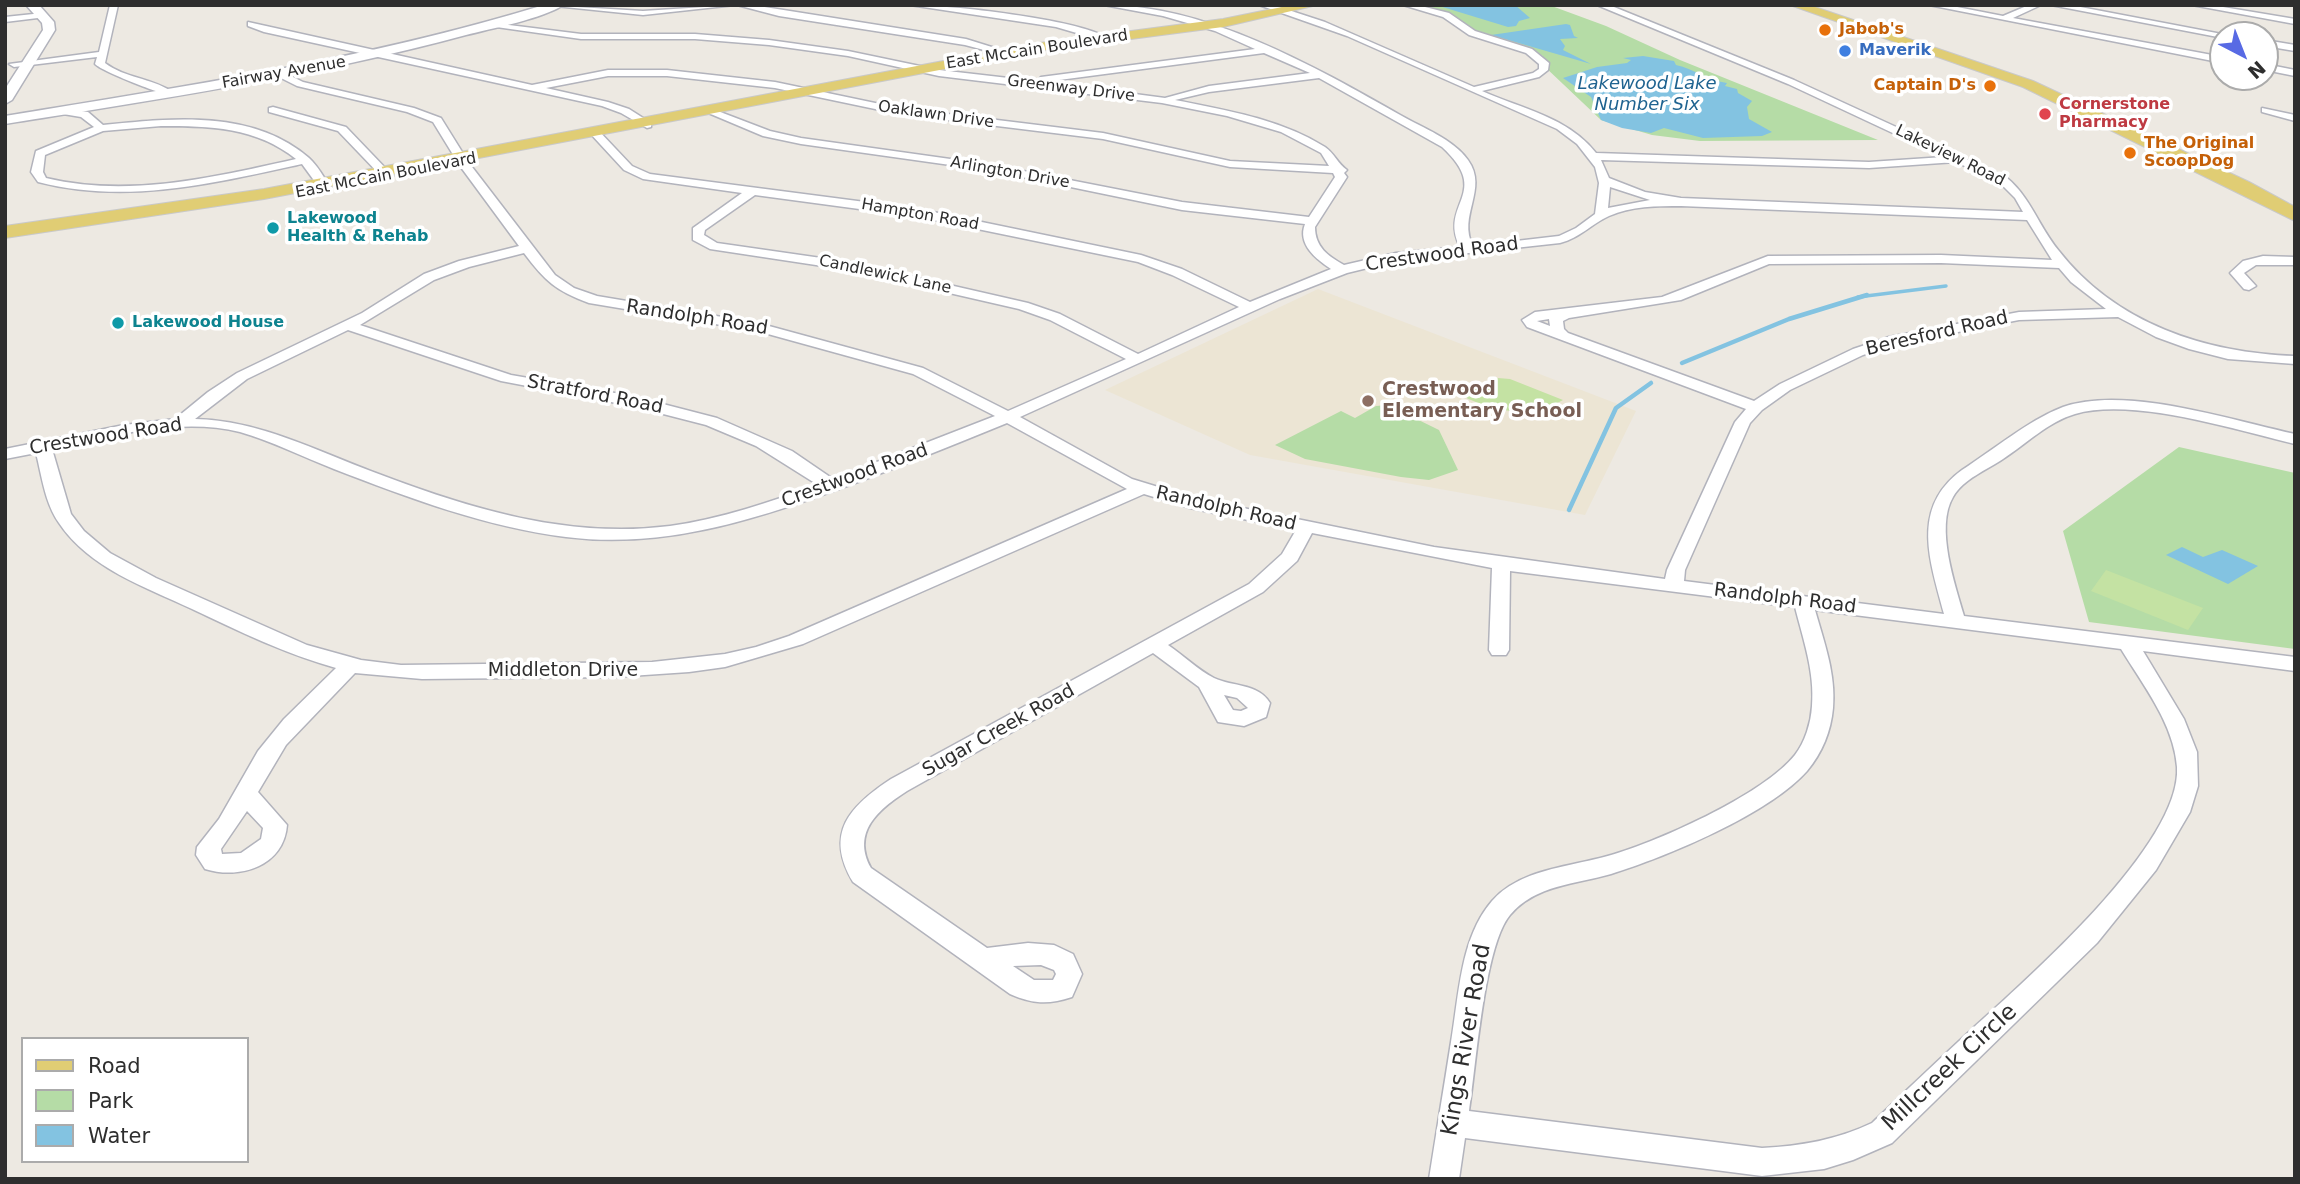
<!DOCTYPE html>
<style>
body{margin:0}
#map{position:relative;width:2300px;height:1184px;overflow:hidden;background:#ede9e2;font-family:"DejaVu Sans",sans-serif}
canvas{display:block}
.frame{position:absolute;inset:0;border:7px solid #2e2e2e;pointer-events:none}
.legend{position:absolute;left:21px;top:1037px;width:228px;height:126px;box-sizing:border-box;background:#fff;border:2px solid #ababab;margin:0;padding:9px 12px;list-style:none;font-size:21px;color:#2e2e2e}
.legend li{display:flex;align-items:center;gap:14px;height:35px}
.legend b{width:35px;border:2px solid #ababab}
.north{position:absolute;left:2209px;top:21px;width:70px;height:70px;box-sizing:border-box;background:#fff;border:2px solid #ababab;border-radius:50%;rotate:138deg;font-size:19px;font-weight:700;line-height:28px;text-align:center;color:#2e2e2e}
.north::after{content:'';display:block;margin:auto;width:24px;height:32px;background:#586ae4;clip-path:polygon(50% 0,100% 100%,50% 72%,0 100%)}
</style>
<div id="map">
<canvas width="2300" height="1184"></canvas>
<div class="frame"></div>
<ul class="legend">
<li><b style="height:9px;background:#e0cd74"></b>Road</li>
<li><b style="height:19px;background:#b5dca6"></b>Park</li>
<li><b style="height:19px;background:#83c3e1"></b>Water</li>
</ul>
<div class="north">N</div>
</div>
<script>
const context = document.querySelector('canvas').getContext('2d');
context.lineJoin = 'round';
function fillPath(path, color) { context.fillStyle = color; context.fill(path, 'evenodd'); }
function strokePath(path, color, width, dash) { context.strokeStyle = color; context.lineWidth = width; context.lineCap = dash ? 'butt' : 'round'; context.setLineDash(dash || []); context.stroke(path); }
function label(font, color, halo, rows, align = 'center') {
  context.font = font + ' "DejaVu Sans",sans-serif'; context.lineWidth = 7; context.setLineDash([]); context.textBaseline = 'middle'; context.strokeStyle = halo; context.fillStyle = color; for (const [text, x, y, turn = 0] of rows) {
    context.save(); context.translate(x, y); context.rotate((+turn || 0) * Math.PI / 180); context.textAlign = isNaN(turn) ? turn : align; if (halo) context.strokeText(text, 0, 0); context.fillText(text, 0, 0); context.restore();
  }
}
fillPath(new Path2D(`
 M 1318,289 L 1636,411 L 1585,515 L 1250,455 L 1105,390 Z`), '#ece5d4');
fillPath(new Path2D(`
 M 1406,5 L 1549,5 L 1606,26 L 1680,60 L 1878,140 L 1700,141 L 1652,135 L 1601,120 L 1544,66 L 1543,56 L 1472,33 L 1438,13 Z
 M 1388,405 L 1439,430 L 1458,470 L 1429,480 L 1401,477 L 1305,459 L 1275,445 L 1341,411 L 1355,418 L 1376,406 Z
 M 2179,447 L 2295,473 L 2295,649 L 2089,622 L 2063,531 Z`), '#b5dca6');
fillPath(new Path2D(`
 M 1498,378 L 1510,379 L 1563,400 C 1530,419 1495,412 1462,396 Z
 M 2106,570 L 2203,608 L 2188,630 L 2091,591 Z`), '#c4e2a3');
fillPath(new Path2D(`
 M 1436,5 L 1515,5 L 1530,18 L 1519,21 L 1516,26 L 1508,27 Z
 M 1566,24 L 1570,25 L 1574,36 L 1578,38 L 1560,39 L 1565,46 L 1563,50 L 1591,64 L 1491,35 Z
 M 1643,56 L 1674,61 L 1676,65 C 1694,69 1710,81 1727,83 L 1725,86 L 1737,89 L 1738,93 L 1752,101 L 1747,107 L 1749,119 L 1772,132 L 1762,136 L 1703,138 L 1664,128 L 1651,133 L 1622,128 L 1601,120 L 1591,97 L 1563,78 L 1597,67 L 1627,63 L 1631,60 L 1623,58 Z
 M 2182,547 L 2203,557 L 2222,550 L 2258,566 L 2228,584 L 2166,555 Z`), '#83c3e1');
strokePath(new Path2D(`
 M 1858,297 L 1946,286`), '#83c3e1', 3.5);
strokePath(new Path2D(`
 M 1682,363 L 1789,319 L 1867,295
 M 1569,510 L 1616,408 L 1651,383`), '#83c3e1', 4.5);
const street = new Path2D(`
 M 110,5 L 118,5 L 105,63 C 125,78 151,78 171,91 L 171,95 C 163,95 103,72 95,64 L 97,57 L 14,67 L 9,64 L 99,52 Z
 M 545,5 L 643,11 L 735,5 L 643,15 Z
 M 737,5 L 752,5 L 966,39 L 1011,53 L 1007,56 L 965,45 L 779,16 Z
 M 910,5 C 950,5 1077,19 1108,38 L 1104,41 L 1056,27 Z
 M 1104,5 C 1207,5 1314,66 1402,116 C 1423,128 1453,139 1468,160 C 1489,189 1457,216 1473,246 L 1559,236 L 1576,228 L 1595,214 L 1599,183 L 1595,167 L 1577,144 L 1557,129 L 1347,36 L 1259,5 L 1273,5 L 1325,22 L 1474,87 L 1533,73 L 1539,69 L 1539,64 L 1526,53 L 1469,35 L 1443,17 L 1403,5 L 1417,5 L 1449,13 L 1475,31 L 1532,49 L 1549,63 L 1548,70 L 1539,77 L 1482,91 C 1522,109 1568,117 1596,153 L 1869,162 L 1944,157 L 1788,84 L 1597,5 L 1609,5 L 1794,80 L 2007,178 C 2031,198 2039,227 2059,251 C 2116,324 2206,353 2295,356 L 2295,364 L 2228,359 L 2189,349 L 2156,337 L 2118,317 L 2019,320 L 1897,344 L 1863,355 L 1790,390 L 1762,410 L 1750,423 L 1685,570 L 1684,581 L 1944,614 C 1930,561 1910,508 1962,470 C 1993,450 2029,420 2063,407 C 2125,385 2231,420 2295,434 L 2295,444 C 2236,430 2133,397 2075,414 C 2048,422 2026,444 2003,459 C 1987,470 1963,479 1953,497 C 1935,527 1955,585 1964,616 L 2295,657 L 2295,671 L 2143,651 L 2184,719 L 2197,752 L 2198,786 L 2190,812 L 2156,870 L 2097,943 L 1892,1143 L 1853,1160 L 1824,1169 L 1762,1176 L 1465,1138 L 1459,1179 L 1429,1179 C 1436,1133 1444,1088 1451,1042 C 1459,996 1460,938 1492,901 C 1519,870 1567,867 1604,857 C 1654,844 1763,795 1795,755 C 1805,742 1811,723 1812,706 C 1815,672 1803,639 1795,607 L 1510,571 L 1509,650 L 1506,655 L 1492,655 L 1489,650 L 1492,568 L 1312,533 L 1297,561 L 1263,592 L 1168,645 C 1183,655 1198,670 1214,678 C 1233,687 1258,683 1270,703 L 1266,717 L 1244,726 L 1218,722 L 1199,687 L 1153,653 L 907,791 C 879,809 851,832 871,868 L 987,948 L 1028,943 L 1054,945 L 1073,954 L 1082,974 L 1072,997 C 1048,1005 1033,1004 1010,994 L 853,882 C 824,833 850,806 891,779 L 1249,584 L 1282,554 L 1296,530 L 1190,508 L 1144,494 L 803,644 L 725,667 L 689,672 L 615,677 L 422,679 L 355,673 L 286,745 L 258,792 L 287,825 C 284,866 240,880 205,869 L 196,855 L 197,847 L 219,819 L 258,751 L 284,719 L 336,668 C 285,654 239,631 192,609 C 145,587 89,568 59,523 C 45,503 42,477 36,453 L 5,459 L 5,449 L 124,425 L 175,419 L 208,392 L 237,373 L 362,313 L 424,274 L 459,261 L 519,246 L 460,166 L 433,122 L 407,112 L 297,86 L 277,76 L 277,72 L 283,72 L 303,82 L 414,108 L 441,118 L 469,163 L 555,275 L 574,288 L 597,296 L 758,323 L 923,368 L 1008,411 L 1126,359 L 1050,320 L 1019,309 L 849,270 L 710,249 L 693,240 L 693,228 L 742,193 L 643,179 L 624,170 L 588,131 L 597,129 L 632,166 L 650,174 L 919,209 L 1141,255 L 1182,269 L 1250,302 L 1331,269 C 1316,259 1297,244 1305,224 L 1182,210 L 993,171 L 801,144 L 763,136 L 706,112 L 715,110 L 770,131 L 801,138 L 993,165 L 1182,202 L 1309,217 L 1335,177 L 1333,173 L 1230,167 L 1103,139 L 899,114 L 775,88 L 667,76 L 608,76 L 546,88 L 608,102 L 629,109 L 651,123 L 651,127 L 647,128 L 621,113 L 602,106 L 264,32 L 248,26 L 248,22 L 532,85 L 608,70 L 667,70 L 775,82 L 899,108 L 1103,133 L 1230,161 L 1329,166 L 1321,153 L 1281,132 L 1227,116 L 1162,103 L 939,76 L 848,56 L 769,45 L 695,39 L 581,39 L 489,26 L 493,23 L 581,34 L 695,34 L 769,40 L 848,51 L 939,70 L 1043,82 L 1039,79 L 1041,77 L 1255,49 L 1215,31 L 1163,16 ZM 1264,53 L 1310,73 L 1209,86 L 1165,98 L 1044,82 ZM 1319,78 L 1442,147 C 1493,194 1438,203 1460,247 L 1396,253 L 1344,265 C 1328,256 1315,247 1315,227 L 1347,177 L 1344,173 L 1347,170 C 1338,164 1334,153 1325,147 C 1280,119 1226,110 1175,100 L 1209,92 ZM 1601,160 L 1869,168 L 1956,162 L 1999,182 L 2015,198 L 2023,212 L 1681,198 L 1645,192 L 1609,178 ZM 1610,187 L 1650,200 L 1608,208 ZM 755,195 L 919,217 L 1138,262 L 1172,275 L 1239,307 L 1138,354 L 1060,314 L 1028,303 L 849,262 L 717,243 L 704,235 L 705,230 ZM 1681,206 L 2027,220 L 2052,260 L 1941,255 L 1768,256 L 1662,297 L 1535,312 L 1522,320 L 1527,327 L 1746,409 L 1735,422 L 1667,570 L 1665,579 L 1434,547 L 1194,498 L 1132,479 L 1020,417 L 1280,299 L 1347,273 L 1396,261 L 1560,243 C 1580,238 1591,224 1609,216 C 1631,206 1657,206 1681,206 ZM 524,253 C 545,281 556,291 589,303 L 757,331 L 913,374 L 995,416 L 833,479 L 792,451 L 717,418 L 632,396 L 511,375 L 360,325 L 434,280 L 469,267 ZM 1941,263 L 2059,268 L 2071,282 L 2106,309 L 2019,312 L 1889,337 L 1853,349 L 1780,384 L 1754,401 L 1568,333 L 1564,329 L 1563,321 L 1569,318 L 1681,300 L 1769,264 ZM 1549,319 L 1550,326 L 1537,321 ZM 348,330 L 501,381 L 632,406 L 706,425 L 756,446 L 818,485 C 770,502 721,519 670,526 C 569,539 470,509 376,473 C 317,451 258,420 195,419 L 247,379 ZM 1007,423 L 1127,489 L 789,636 L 756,647 L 725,654 L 652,662 L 401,665 L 361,660 L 307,645 L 156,578 L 110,553 L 84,531 L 71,514 L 52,449 C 110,436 180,417 240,432 C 272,441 303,457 334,469 C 409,498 486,527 566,537 C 662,549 751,521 839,489 C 896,468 951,446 1007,423 ZM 1815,610 L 2121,649 C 2143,685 2174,724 2177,767 C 2182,844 2027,979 1972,1029 C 1938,1060 1905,1092 1872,1123 C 1837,1140 1800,1146 1762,1148 L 1469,1111 C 1476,1067 1484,946 1510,915 C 1535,885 1576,884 1611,874 C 1666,857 1769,814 1807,771 C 1822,753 1831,731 1833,708 C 1836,674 1824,642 1815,610 ZM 1224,695 L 1237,698 L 1248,708 L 1241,711 L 1233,710 ZM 247,811 L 263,828 L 261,839 L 241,853 L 222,854 L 221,849 ZM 1041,965 L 1054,970 L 1056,974 L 1053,980 L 1034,980 L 1013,966 Z
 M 1929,5 L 1947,5 L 2003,16 L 2029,5 L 2041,5 L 2013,18 L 2223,57 L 2223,63 Z
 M 2051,5 L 2070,5 L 2227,35 L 2223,35 L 2223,38 Z
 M 2192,5 L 2211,5 L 2295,19 L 2295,24 Z
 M 43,13 L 46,17 L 5,22 L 5,17 Z
 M 2265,40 L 2295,45 L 2295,51 L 2265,46 Z
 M 2265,64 L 2295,70 L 2295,76 L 2265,70 Z
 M 273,107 L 346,127 L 393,176 L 383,178 L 338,131 L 269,112 L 269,108 Z
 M 61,108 L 88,112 L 103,125 C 171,118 253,109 309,158 C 318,166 324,178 331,188 L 321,190 L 302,164 C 215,183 127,205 38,182 L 31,172 L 36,151 L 94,127 L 81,117 L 57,113 L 57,109 ZM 161,126 C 210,126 256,127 296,159 C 215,177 129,198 46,178 L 43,172 L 45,155 L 103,131 Z
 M 2262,108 L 2295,115 L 2295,121 L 2262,112 Z
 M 2263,256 L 2295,257 L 2295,265 L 2256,265 L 2244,273 L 2256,286 L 2249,290 L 2244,289 L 2230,273 L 2243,261 Z`);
const secondary = new Path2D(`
 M 26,5 L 39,5 L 54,22 L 55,30 L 12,100 L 5,104 L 5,89 L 43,30 L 42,23 Z
 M 544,5 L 563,5 C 545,18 490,29 466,35 C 315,76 160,99 5,124 L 5,116 C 187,86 368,59 544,5 Z`);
const primary = new Path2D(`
 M 1292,5 L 1317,5 L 1223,27 L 1039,51 L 264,199 L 5,238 L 5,226 L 264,189 L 1039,43 L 1223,19 Z
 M 1790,5 L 1809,5 L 2033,81 L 2249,182 L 2295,207 L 2295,221 L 2023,87 Z`);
strokePath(street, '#b2b3bc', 3);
strokePath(secondary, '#b2b3bc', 3);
strokePath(primary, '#c9c9c9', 2);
fillPath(street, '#fff');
fillPath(secondary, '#fff');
fillPath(primary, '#e0cd74');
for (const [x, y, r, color] of [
 [1825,30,7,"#e8710a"],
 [1845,51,7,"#3f7fe0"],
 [1990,86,7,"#e8710a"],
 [2045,114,7,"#e0444e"],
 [2130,153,7,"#e8710a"],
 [273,228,7,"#0f9aa8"],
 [118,323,7,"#0f9aa8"],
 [1368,401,7,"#8d6e63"]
]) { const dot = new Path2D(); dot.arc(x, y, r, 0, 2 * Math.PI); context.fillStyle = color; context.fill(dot); strokePath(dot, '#fff', 2.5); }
label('bold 16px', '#c56008', '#fff', [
 ["Jabob's",1839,30],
 ["Captain D's",1976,86,"right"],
 ["The Original",2144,144],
 ["ScoopDog",2144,162]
], 'left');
label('16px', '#2e2e2e', '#fff', [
 ["East McCain Boulevard",1037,50,-9],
 ["Fairway Avenue",284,73,-10],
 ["Greenway Drive",1071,89,7],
 ["Oaklawn Drive",936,115,8],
 ["Lakeview Road",1950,156,26],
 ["Arlington Drive",1010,173,10],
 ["East McCain Boulevard",386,176,-11],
 ["Hampton Road",920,215,10],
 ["Candlewick Lane",885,275,12]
]);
label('bold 16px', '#366cbe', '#fff', [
 ["Maverik",1859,51]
], 'left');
label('bold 16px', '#be3a42', '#fff', [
 ["Cornerstone",2059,105],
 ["Pharmacy",2059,123]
], 'left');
label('bold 16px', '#0d838f', '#fff', [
 ["Lakewood",287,219],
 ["Health & Rehab",287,237],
 ["Lakewood House",132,323]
], 'left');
label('italic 18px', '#1f6390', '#fff', [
 ["Lakewood Lake",1647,84],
 ["Number Six",1647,105]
]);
label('19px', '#2e2e2e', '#fff', [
 ["Crestwood Road",1442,255,-8],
 ["Randolph Road",697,318,9],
 ["Beresford Road",1937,334,-13],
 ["Stratford Road",595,395,11],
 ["Crestwood Road",106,437,-9],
 ["Crestwood Road",855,476,-20],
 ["Randolph Road",1226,509,13],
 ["Randolph Road",1785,599,7],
 ["Middleton Drive",563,671],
 ["Sugar Creek Road",999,731,-29]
]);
label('bold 19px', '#785e54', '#fff', [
 ["Crestwood",1382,390],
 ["Elementary School",1382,412]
], 'left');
label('23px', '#2e2e2e', '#fff', [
 ["Kings River Road",1467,1040,-80],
 ["Millcreek Circle",1950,1068,-43]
]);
</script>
